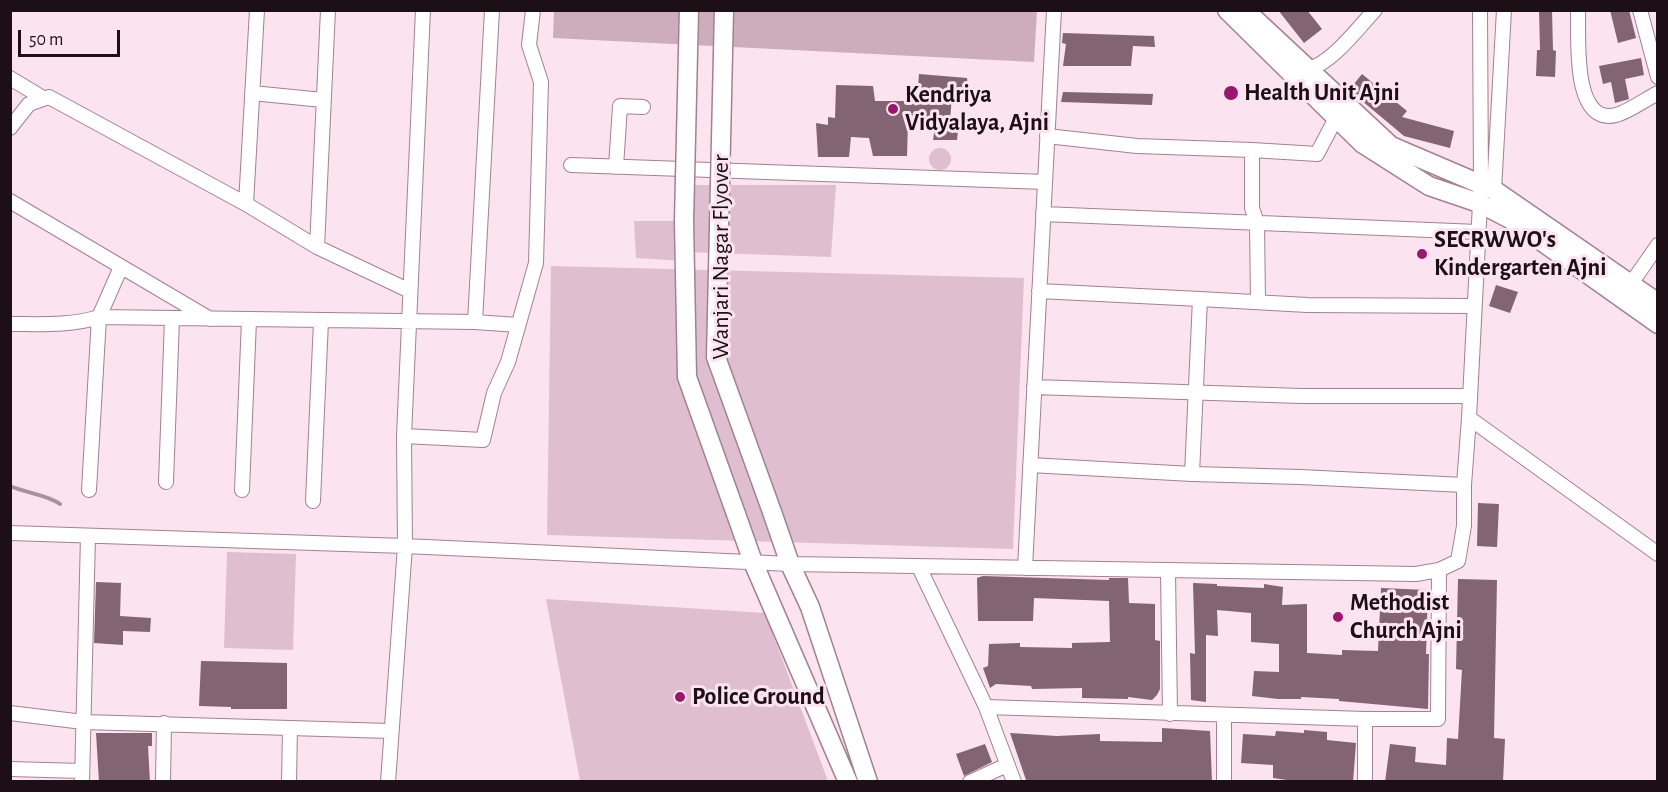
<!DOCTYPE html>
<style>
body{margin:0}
#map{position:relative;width:1668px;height:792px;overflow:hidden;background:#fbe3ef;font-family:"Alegreya Sans",sans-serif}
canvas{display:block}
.frame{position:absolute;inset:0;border:12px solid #1c0f16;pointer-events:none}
.scale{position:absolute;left:18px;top:30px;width:102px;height:27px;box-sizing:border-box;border:3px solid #1c0f16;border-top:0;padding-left:8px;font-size:18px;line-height:21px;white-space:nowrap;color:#1c0f16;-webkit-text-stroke:4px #fbe3ef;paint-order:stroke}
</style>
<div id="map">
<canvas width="1668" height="792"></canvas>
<div class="frame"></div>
<div class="scale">50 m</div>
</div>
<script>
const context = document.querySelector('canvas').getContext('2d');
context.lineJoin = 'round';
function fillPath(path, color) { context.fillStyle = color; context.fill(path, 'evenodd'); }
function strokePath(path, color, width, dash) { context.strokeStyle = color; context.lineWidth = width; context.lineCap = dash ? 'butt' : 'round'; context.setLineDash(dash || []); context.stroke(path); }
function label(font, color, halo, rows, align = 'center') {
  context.font = font + ' "Alegreya Sans",sans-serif'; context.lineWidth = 6; context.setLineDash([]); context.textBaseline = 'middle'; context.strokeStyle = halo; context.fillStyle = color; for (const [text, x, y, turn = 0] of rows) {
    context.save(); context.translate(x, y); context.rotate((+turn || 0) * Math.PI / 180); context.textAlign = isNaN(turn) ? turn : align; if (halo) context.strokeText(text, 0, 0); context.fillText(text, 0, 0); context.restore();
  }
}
fillPath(new Path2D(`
 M929 159a11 11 0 1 1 22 0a11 11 0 1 1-22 0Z
 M 691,185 L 836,185 L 831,257 L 684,252 L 682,261 L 636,258 L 634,221 L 687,221 Z
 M 551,266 L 1024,278 L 1013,549 L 547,535 Z
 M 227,552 L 296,554 L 293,650 L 224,648 Z
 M 546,599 L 765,613 L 828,781 L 580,781 Z`), '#dfbfcf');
fillPath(new Path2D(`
 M 554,11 L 1037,11 L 1034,62 L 553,38 Z`), '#cdacbc');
strokePath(new Path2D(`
 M 10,486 C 26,493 48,495 60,504`), '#ae8f9e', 4);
fillPath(new Path2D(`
 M 1278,10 L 1307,10 L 1322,29 L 1304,43 Z
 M 1539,10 L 1552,10 L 1553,50 L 1556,51 L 1555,77 L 1536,76 L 1537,50 L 1540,50 Z
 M 1610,10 L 1629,10 L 1636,38 L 1618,43 Z
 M 1063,33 L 1154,36 L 1155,47 L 1133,46 L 1131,66 L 1063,66 L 1066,44 L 1062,43 Z
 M 1641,58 L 1644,75 L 1625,79 L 1629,99 L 1615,103 L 1611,82 L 1603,84 L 1599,66 Z
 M 919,74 L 967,78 L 969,96 L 952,97 L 950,120 L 959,121 L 957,140 L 933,140 L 935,127 L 908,123 L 907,156 L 873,156 L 869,138 L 851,137 L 849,157 L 818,157 L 816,123 L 828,125 L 828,117 L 835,118 L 836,85 L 873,86 L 875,101 L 917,101 Z
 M 1362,74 L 1407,111 L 1402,117 L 1454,131 L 1450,148 L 1404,136 L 1349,90 Z
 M 1063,92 L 1153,94 L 1152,105 L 1061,102 Z
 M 1496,285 L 1518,292 L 1510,313 L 1489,306 Z
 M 1478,503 L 1499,504 L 1497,547 L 1477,546 Z
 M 983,576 L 1109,580 L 1109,578 L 1128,578 L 1129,603 L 1155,604 L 1155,640 L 1160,641 L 1160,689 L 1157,695 L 1152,700 L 1128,697 L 1128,699 L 1082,698 L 1082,688 L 1032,689 L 1031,686 L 996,684 L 990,688 L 983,668 L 988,666 L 989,644 L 1020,643 L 1020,647 L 1072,648 L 1072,643 L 1110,642 L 1109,601 L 1034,598 L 1033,621 L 978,621 L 977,578 Z
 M 1458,579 L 1497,580 L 1494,738 L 1505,739 L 1503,782 L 1385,782 L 1390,744 L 1416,747 L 1415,762 L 1446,765 L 1447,738 L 1458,739 L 1462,670 L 1456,669 Z
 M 96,582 L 121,583 L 120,616 L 151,618 L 150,632 L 123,631 L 123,645 L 94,643 Z
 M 1193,583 L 1217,584 L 1217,586 L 1264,588 L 1264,584 L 1283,587 L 1282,605 L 1307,604 L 1307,653 L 1342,655 L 1342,650 L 1378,651 L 1381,588 L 1428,590 L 1426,654 L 1429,654 L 1428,709 L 1339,701 L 1339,699 L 1301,697 L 1301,699 L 1278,699 L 1252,696 L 1254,671 L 1279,672 L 1279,644 L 1251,642 L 1251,613 L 1217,610 L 1218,636 L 1206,635 L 1206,702 L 1191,700 L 1190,653 L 1195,654 Z
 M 201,661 L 287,663 L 287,709 L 231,709 L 231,707 L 199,706 Z
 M 1162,728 L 1210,731 L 1212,782 L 1026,780 L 1010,733 L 1057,736 L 1100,734 L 1100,741 L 1162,742 Z
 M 1304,730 L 1327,732 L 1327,740 L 1356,743 L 1353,782 L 1300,782 L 1273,778 L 1273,765 L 1241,763 L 1243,734 L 1275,736 L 1276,731 L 1304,733 Z
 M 96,733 L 152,733 L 152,746 L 148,746 L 150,782 L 99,782 Z
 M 985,744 L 992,762 L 964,776 L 956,754 Z`), '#826473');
const minor = new Path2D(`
 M 328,10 L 317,247 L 410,291
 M 492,10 L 475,322 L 518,325
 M 1578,10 C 1579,35 1571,126 1616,115 C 1628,112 1646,99 1658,93
 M 1640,10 L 1658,77
 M 1309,69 C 1333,62 1357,29 1375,10
 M 10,78 L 43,98
 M 252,93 L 323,100
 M 10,128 L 29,104 L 49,97 L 246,204 L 317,247
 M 1047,136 L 1137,146 L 1252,150 L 1252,208 L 1257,223 L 1258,302
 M 1252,150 L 1317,154 L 1336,118
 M 571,165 L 1045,182
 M 616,167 L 620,106 L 643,107
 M 1494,190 L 1504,10
 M 10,201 L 210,319
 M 246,204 L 257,10
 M 1043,214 L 1478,232
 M 1630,285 L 1658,245
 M 1039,291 L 1200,299
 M 10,324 C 40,324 71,326 99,317 L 475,322
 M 1034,387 L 1301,396 L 1470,396
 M 1469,418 L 1658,554
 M 404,436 L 483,440 L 494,393 L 508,362 L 536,263 L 541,82 L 529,45 L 533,10
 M 1030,465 L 1192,474 L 1200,299 L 1307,305 L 1474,306
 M 1192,474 L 1300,477 L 1464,485
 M 166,482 L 172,319
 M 89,490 L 99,317 L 121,267
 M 242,490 L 249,320
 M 313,501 L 321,321
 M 10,533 L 405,546 L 790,564 L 1416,574 L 1439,570 L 1458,561 L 1464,526 L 1464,485 L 1469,418 L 1481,184 L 1480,10
 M 919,567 L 986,707
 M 1025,568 L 1054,10
 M 1168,571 L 1170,714
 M 10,713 L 83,722 L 290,728 L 289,782
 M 1365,719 L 1365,782
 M 290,728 L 390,731
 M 10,769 L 82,771
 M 82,782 L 88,536
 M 163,782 L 164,723
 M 388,782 L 405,546 L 404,436 L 423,10
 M 970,782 L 1007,765
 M 1014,782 L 986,707 L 1365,719 L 1438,719 L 1439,570
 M 1224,782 L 1224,715`);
const major = new Path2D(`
 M 1227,10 L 1363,144 L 1429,186 L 1479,203 L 1510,219 L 1658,324
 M 1245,10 L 1391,146 L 1494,190 L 1658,303
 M 772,512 L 790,564 L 810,607 L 868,782
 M 736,514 L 753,562 L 848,782`);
strokePath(minor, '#a38092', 16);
strokePath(major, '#a38092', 21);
strokePath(minor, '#fff', 14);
strokePath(major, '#fff', 18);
const majorBridge = new Path2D(`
 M 689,10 L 684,221 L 687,377 L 736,514
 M 724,10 L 716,357 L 772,512`);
strokePath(majorBridge, '#a38092', 21, []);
strokePath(majorBridge, '#fff', 18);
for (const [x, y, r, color] of [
 [1231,93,8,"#99176c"],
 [893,109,6,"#99176c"],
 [1422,254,6,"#99176c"],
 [1338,617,6,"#99176c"],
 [680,697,6,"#99176c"]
]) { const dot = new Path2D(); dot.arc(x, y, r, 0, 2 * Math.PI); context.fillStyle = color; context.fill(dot); strokePath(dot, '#fbe3ef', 2); }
label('bold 24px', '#1c0f16', '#fbe3ef', [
 ["Health Unit Ajni",1244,93],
 ["Kendriya",905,95],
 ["Vidyalaya, Ajni",905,123],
 ["SECRWWO's",1434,240],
 ["Kindergarten Ajni",1434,268],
 ["Methodist",1350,603],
 ["Church Ajni",1350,631],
 ["Police Ground",692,697]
], 'left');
label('24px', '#1c0f16', '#fbe3ef', [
 ["Wanjari Nagar Flyover",721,257,-90]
]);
</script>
